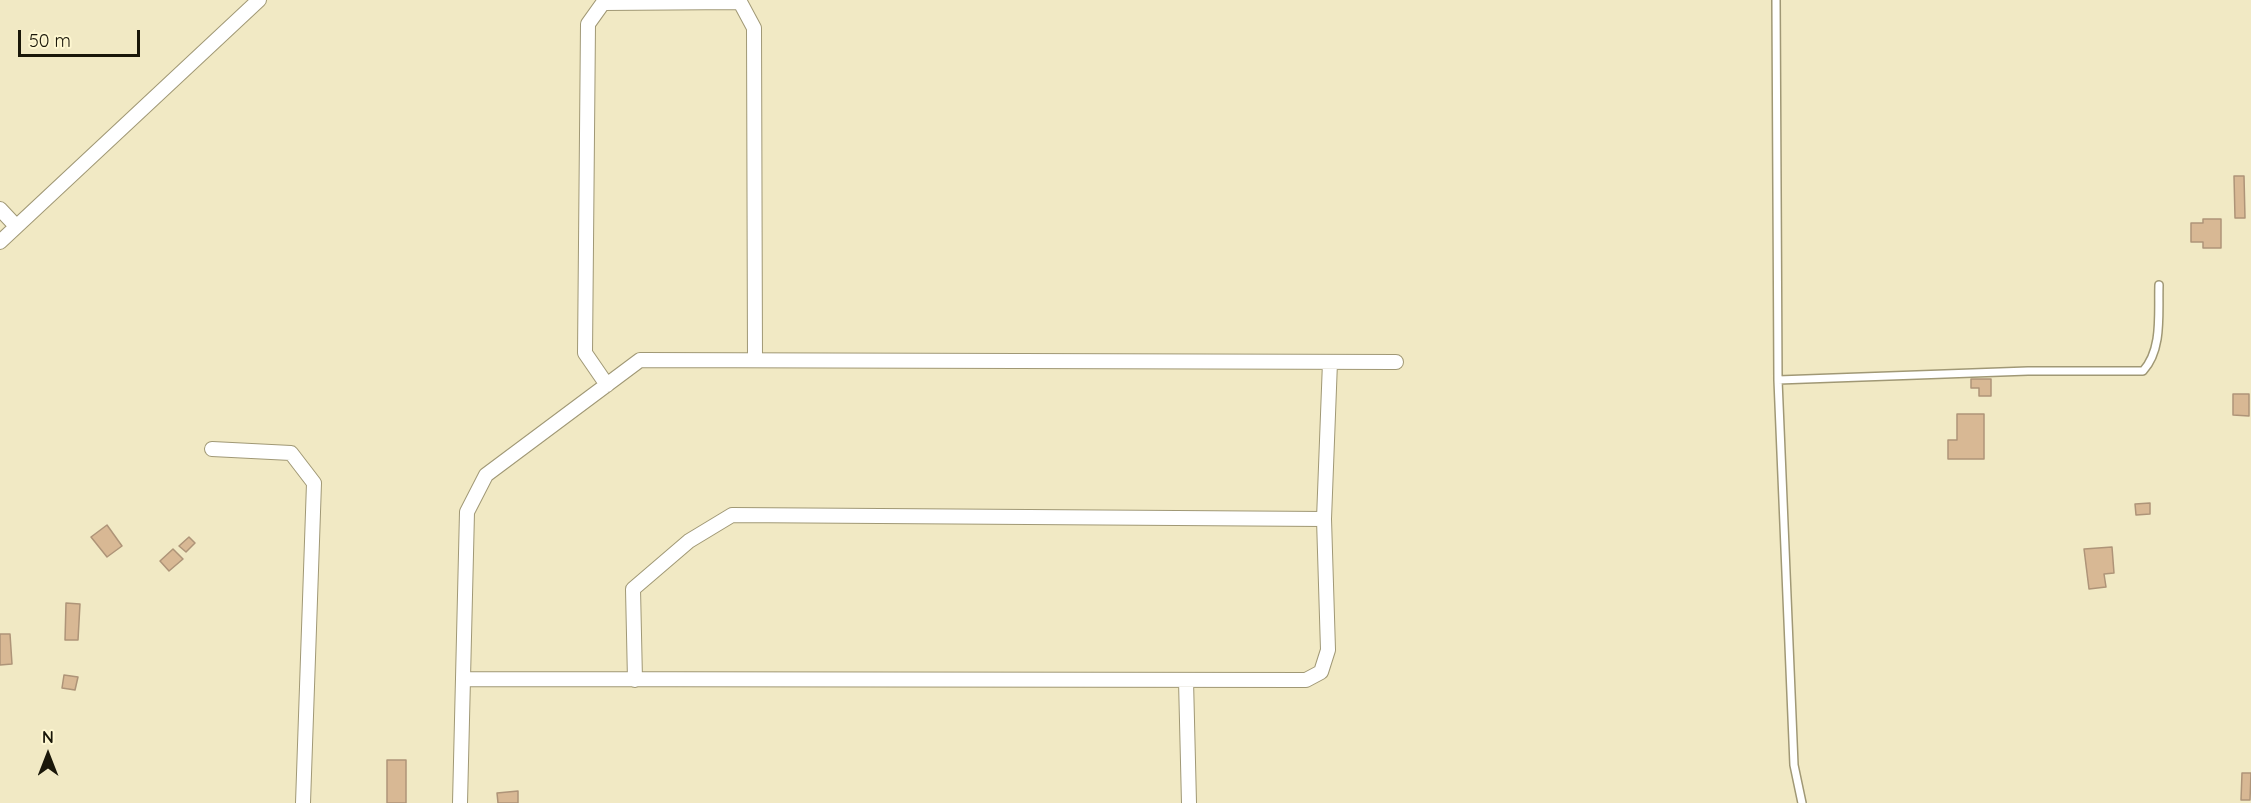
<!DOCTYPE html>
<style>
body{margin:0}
#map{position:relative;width:2251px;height:803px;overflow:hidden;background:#f1e9c4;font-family:Quicksand,sans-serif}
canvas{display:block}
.north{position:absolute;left:18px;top:725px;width:60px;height:60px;-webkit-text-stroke:4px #fef7d1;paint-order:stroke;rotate:0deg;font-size:16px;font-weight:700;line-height:24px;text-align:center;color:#1a1709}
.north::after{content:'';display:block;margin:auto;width:21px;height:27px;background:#1a1709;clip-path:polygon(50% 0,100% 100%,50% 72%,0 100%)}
.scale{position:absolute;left:18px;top:30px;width:122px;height:27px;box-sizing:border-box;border:3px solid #1a1709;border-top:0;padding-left:8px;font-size:18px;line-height:21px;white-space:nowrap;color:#1a1709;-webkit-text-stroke:4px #fef7d1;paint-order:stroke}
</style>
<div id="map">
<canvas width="2251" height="803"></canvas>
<div class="north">N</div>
<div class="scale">50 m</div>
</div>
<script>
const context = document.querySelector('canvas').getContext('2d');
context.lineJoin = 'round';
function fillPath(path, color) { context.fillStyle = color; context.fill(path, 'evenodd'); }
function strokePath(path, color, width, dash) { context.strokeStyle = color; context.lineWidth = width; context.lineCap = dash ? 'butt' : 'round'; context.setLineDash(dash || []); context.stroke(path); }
const building = new Path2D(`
 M 2234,176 L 2244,176 L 2245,218 L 2235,218 Z
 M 2203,219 L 2221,219 L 2221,248 L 2203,248 L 2203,242 L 2191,242 L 2191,223 L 2203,223 Z
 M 1971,379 L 1991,379 L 1991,396 L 1979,396 L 1979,388 L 1971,388 Z
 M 2233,394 L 2249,394 L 2249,416 L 2233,415 Z
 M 1957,414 L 1984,414 L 1984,459 L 1948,459 L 1948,440 L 1957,440 Z
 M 2150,503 L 2150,514 L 2136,515 L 2135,504 Z
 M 107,525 L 122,546 L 107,557 L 91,537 Z
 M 189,537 L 195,543 L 186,552 L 179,546 Z
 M 2112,547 L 2114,573 L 2104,574 L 2106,587 L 2089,589 L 2084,549 Z
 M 173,549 L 183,559 L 169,571 L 160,561 Z
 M 66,603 L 80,604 L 78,640 L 65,640 Z
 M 0,634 L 10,634 L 12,664 L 0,665 Z
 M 64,675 L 78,677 L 75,690 L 62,688 Z
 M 387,760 L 406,760 L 406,803 L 387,803 Z
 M 2242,773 L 2251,773 L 2250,800 L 2241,800 Z
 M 518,791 L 518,803 L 498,803 L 497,793 Z`);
fillPath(building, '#d8b894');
strokePath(building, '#ae9478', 1.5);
const lane = new Path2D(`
 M 1776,0 L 1778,380 L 1794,765 L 1802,803
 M 1778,380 L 2028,371 L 2143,371 C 2163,349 2158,313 2159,285`);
const street = new Path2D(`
 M 0,209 L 15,225
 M 0,242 L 259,0
 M 607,385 L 585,353 L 588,24 L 603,3 L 740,2 L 754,28 L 755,360
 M 212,449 L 291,453 L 314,483 L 303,803
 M 463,679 L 1306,680 L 1321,672 L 1328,650 L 1324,519 L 1330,362
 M 635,680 L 633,589 L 689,541 L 732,515 L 1324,519
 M 1186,680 L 1189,803
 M 460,803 L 467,512 L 486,475 L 640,360 L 1396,362`);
strokePath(lane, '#a09875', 10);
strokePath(street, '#a09875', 16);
strokePath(lane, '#fff', 7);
strokePath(street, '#fff', 14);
</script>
